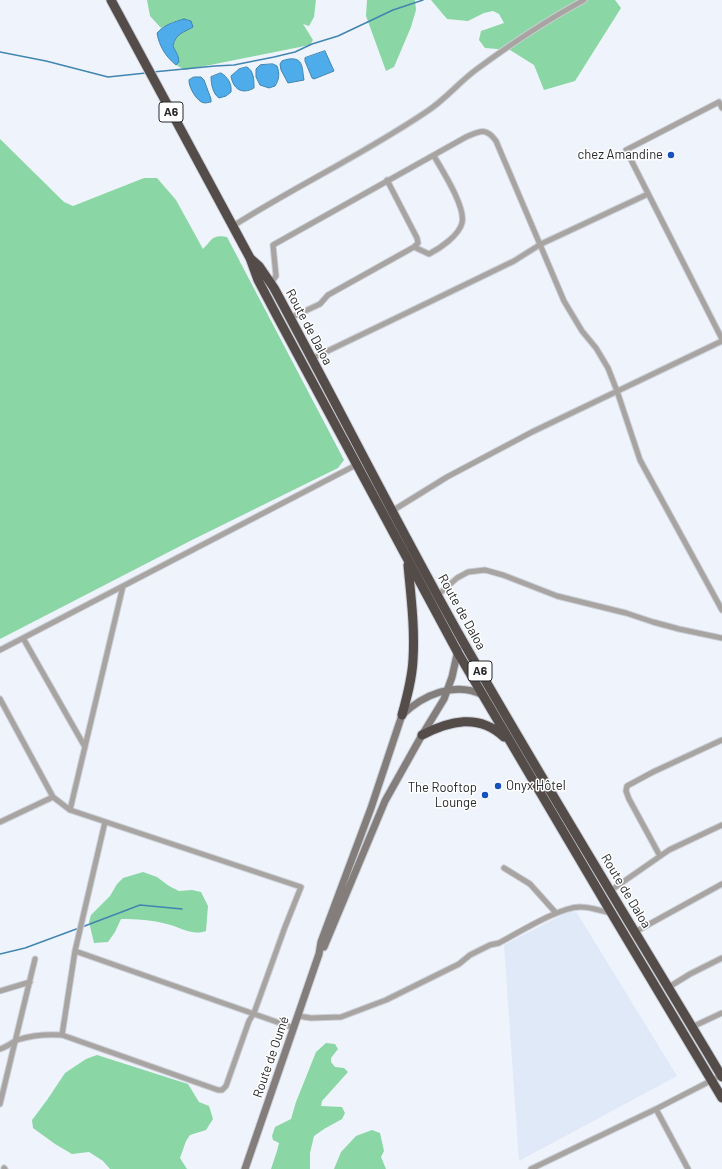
<!DOCTYPE html>
<meta charset="utf-8">
<style>
body{margin:0}
canvas{display:block;background:#eff4fc}
</style>
<canvas width="722" height="1169"></canvas>
<script>
const context = document.querySelector('canvas').getContext('2d');
context.lineJoin = 'round';
function fillPath(path, color) { context.fillStyle = color; context.fill(path, 'evenodd'); }
function strokePath(path, color, width, dash) { context.strokeStyle = color; context.lineWidth = width; context.lineCap = dash ? 'butt' : 'round'; context.setLineDash(dash || []); context.stroke(path); }
function label(font, color, halo, rows, align = 'center') {
  context.font = font + ' Barlow,sans-serif'; context.lineWidth = 3; context.setLineDash([]); context.textBaseline = 'middle'; context.strokeStyle = halo; context.fillStyle = color; for (const [text, x, y, turn = 0] of rows) {
    context.save(); context.translate(x, y); context.rotate((+turn || 0) * Math.PI / 180); context.textAlign = isNaN(turn) ? turn : align; if (halo) context.strokeText(text, 0, 0); context.fillText(text, 0, 0); context.restore();
  }
}
fillPath(new Path2D(`
 M 572,910 L 577,913 L 677,1076 L 519,1161 L 504,945 Z`), '#e0e9f8');
fillPath(new Path2D(`
 M 147,0 L 316,0 L 314,17 L 309,26 L 303,24 L 313,40 L 310,45 L 185,70 L 176,65 L 179,62 L 178,56 L 173,46 L 177,35 L 184,32 L 191,21 C 179,17 171,23 161,28 L 150,16 Z
 M 367,0 L 415,0 L 416,10 L 411,27 L 394,67 L 386,71 L 366,16 Z
 M 431,0 L 615,0 L 621,8 L 575,81 L 544,90 L 534,65 L 510,50 L 485,48 L 479,40 L 481,31 L 504,23 L 499,14 L 493,11 L 484,13 L 468,21 L 447,19 Z
 M 0,139 L 64,202 L 73,206 L 144,178 L 157,178 L 176,200 L 203,249 C 212,240 212,234 227,237 L 344,460 L 338,468 L 192,540 L 0,639 Z
 M 143,872 L 157,877 L 169,886 L 179,891 L 192,890 L 201,892 L 208,906 L 206,931 C 192,936 180,927 167,924 C 153,920 136,919 121,919 L 115,932 L 108,942 L 94,943 L 89,922 L 91,915 L 110,896 L 117,884 L 123,878 Z
 M 326,1043 L 335,1044 L 338,1049 L 331,1058 L 331,1062 L 335,1067 L 344,1068 L 348,1072 L 322,1101 L 321,1106 L 342,1107 L 345,1113 L 342,1119 L 324,1129 L 314,1136 L 310,1153 L 310,1169 L 271,1169 L 277,1151 L 279,1143 L 273,1140 L 272,1136 L 275,1127 L 291,1119 L 296,1102 L 316,1052 Z
 M 97,1055 L 188,1084 L 199,1102 L 209,1106 L 213,1119 L 206,1130 L 190,1135 L 186,1141 L 180,1158 L 187,1169 L 110,1169 L 103,1161 L 89,1152 L 72,1154 L 55,1144 L 33,1128 L 32,1120 L 47,1100 L 65,1073 L 86,1059 Z
 M 372,1130 L 380,1133 L 384,1151 L 381,1157 L 386,1169 L 334,1169 L 341,1152 L 356,1136 Z`), '#8ad6a5');
const water = new Path2D(`
 M 184,19 L 191,21 L 193,27 C 183,33 176,33 173,46 L 178,56 L 179,62 L 176,65 C 166,57 159,46 157,33 C 164,25 173,22 184,19 Z
 M 325,51 L 334,71 L 314,79 L 312,78 L 305,61 L 305,58 Z
 M 289,59 C 304,57 302,69 304,80 L 288,83 L 281,70 L 280,64 L 282,61 Z
 M 273,64 L 277,66 C 280,74 279,80 275,86 L 269,88 L 260,85 L 256,77 L 256,69 L 260,65 Z
 M 247,67 C 254,71 254,80 254,88 C 242,95 233,89 231,76 L 239,69 Z
 M 221,73 C 228,77 232,84 231,92 L 226,96 L 219,98 C 213,94 211,84 211,77 Z
 M 194,77 L 201,77 L 204,80 L 211,99 L 211,102 C 210,102 206,103 205,103 C 197,103 188,86 189,80 Z`);
fillPath(water, '#4eacea');
strokePath(water, '#4285b1', 1);
strokePath(new Path2D(`
 M 0,52 L 46,61 L 108,77 L 146,73
 M 153,72 L 215,66 L 234,65 L 274,57 L 295,52 L 312,44 L 338,36 L 393,10 L 423,0
 M 82,927 L 140,905 L 182,909
 M 0,954 L 25,948 L 79,928`), '#4285b1', 1.5);
const street = new Path2D(`
 M 722,108 L 719,102 L 626,150 L 722,339
 M 233,226 C 296,186 364,154 426,112 C 445,100 459,82 477,69 C 511,44 547,20 584,0
 M 414,247 L 429,254 C 441,248 459,235 462,223 C 466,207 442,170 434,156
 M 271,283 L 276,276 L 273,245 L 466,137 C 480,131 486,127 496,141 L 564,301 L 582,331 L 596,348 L 608,368 L 617,391 L 640,460 L 722,610
 M 290,318 L 320,304 L 328,295 L 414,247 L 418,243 L 417,238 L 387,180
 M 311,359 L 417,308 L 514,261 L 541,244 L 648,194
 M 392,511 L 447,477 L 532,432 L 722,341
 M 438,595 L 457,578 L 468,572 L 485,570 L 503,575 L 557,596 L 626,613 L 653,622 L 679,629 L 722,638
 M 23,638 L 85,747
 M 0,650 L 356,465
 M 0,699 L 53,797 L 70,810 L 301,887 L 285,927 L 254,1013 L 249,1021 L 226,1086 L 222,1090 L 218,1090 L 62,1035 C 46,1034 32,1035 17,1040 C 11,1043 7,1047 0,1049
 M 70,810 L 123,586
 M 0,822 L 53,797
 M 660,856 L 629,799 L 626,791 L 627,786 L 653,772 L 722,740
 M 504,868 L 530,884 L 556,913
 M 610,891 L 669,850 L 722,825
 M 635,932 L 722,884
 M 75,951 L 294,1028
 M 669,987 L 690,974 L 722,958
 M 0,991 L 30,982
 M 298,1016 L 311,1018 L 341,1017 L 386,1000 L 459,964 L 470,955 L 490,945 L 499,943 C 518,933 561,906 581,907 C 591,907 601,911 611,913
 M 692,1027 L 722,1013
 M 62,1035 L 75,951 L 105,822
 M 0,1104 L 35,959
 M 656,1109 L 688,1169
 M 4,1168 L 5,1169
 M 531,1169 L 656,1109 L 722,1075`);
const secondary = new Path2D(`
 M 324,947 L 385,801 L 422,735 L 444,699 L 452,677 L 458,650
 M 245,1169 L 319,954 L 321,942 L 371,808 L 402,715 C 423,695 454,681 483,695`);
const highway = new Path2D(`
 M 111,0 L 250,258 L 258,280 L 278,318 L 458,653 L 606,904 L 722,1098
 M 250,258 L 259,266 L 274,288 C 337,404 396,522 461,638 C 545,786 635,931 722,1077
 M 402,715 C 407,697 412,679 413,660 C 415,628 411,597 408,565
 M 422,735 C 449,721 479,713 504,737`);
strokePath(street, '#cbcfd7', 7);
strokePath(secondary, '#cbcfd7', 9);
strokePath(highway, '#cbcfd7', 11);
strokePath(street, '#a8a4a2', 5);
strokePath(secondary, '#837e7b', 7);
strokePath(highway, '#544c48', 9);
for (const [x, y, r, color] of [
 [671,155,4,"#1752bd"],
 [498,786,4,"#1752bd"],
 [485,795,4,"#1752bd"]
]) { const dot = new Path2D(); dot.arc(x, y, r, 0, 2 * Math.PI); context.fillStyle = color; context.fill(dot); strokePath(dot, '#fff', 1.5); }
for (const [x, y, w] of [
 [171,112,24],
 [480,671,24]
]) { const box = new Path2D(); box.roundRect(x - w / 2, y - 10, w, 20, 3); context.fillStyle = '#fff'; context.fill(box); strokePath(box, '#27292c', 1); }
label('bold 12px', '#27292c', null, [
 ["A6",171,112],
 ["A6",480,671]
]);
label('13px', '#27292c', '#fff', [
 ["chez Amandine",663,155],
 ["Onyx Hôtel",506,786,"left"],
 ["The Rooftop",477,788],
 ["Lounge",477,803]
], 'right');
label('13px', '#27292c', '#fff', [
 ["Route de Daloa",309,327,62],
 ["Route de Daloa",462,612,61],
 ["Route de Daloa",626,891,59],
 ["Route de Oumé",271,1057,-71]
]);
</script>
